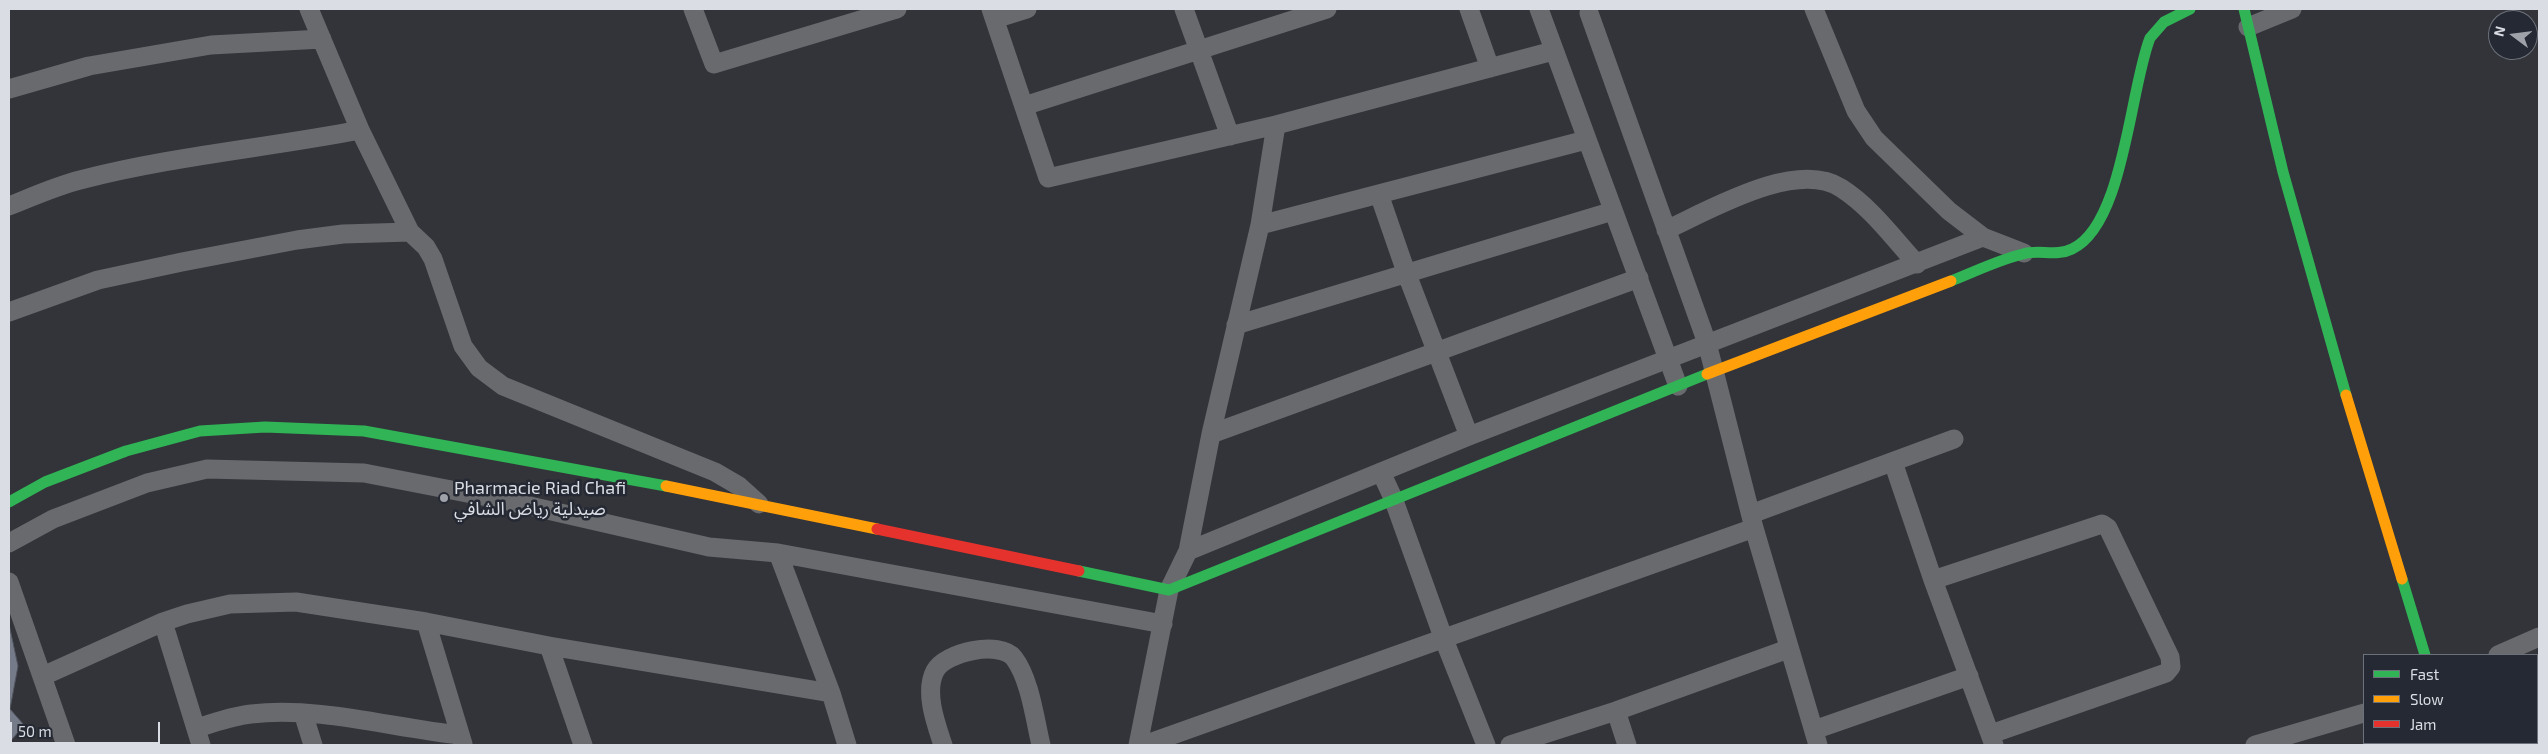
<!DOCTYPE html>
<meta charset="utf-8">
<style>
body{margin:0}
#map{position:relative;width:2548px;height:754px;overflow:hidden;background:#32343a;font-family:"Exo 2",sans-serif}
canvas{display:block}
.frame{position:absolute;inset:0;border:10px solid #dadde4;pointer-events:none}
.legend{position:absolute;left:2363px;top:654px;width:175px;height:90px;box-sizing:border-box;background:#252933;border:1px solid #6d717a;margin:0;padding:6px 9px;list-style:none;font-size:15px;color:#dadde4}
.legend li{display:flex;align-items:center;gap:10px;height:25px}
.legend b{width:25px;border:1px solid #6d717a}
.north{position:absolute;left:2488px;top:10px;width:50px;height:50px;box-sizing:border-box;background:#252933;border:1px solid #6d717a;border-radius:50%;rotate:285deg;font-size:14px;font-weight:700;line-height:20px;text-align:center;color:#dadde4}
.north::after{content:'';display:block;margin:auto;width:18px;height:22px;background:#9fa2a8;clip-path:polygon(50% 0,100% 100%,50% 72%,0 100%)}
.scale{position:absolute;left:10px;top:722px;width:150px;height:22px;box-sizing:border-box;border:2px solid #dadde4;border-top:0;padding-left:6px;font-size:15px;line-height:18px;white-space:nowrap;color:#dadde4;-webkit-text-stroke:4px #252933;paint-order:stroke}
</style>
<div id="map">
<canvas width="2548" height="754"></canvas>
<div class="frame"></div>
<ul class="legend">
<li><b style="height:6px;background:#30b455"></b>Fast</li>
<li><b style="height:6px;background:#ff9f0a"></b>Slow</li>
<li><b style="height:6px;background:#e5322d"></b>Jam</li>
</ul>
<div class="north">N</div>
<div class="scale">50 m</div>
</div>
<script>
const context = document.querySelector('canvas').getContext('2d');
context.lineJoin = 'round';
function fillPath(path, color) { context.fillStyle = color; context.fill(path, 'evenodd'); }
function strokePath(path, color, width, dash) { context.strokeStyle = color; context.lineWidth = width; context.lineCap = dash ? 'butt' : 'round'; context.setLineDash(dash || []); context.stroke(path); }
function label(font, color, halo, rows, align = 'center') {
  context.font = font + ' "Exo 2","Noto Sans Arabic",sans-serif'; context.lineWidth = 5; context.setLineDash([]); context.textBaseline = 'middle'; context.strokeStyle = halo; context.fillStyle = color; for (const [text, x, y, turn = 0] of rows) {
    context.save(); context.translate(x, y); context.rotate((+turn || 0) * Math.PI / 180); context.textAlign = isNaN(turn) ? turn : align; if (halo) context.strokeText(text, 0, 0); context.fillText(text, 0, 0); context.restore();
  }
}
const building = new Path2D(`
 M 9,624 L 18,666 L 10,709 L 24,725 L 9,743 Z`);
fillPath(building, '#767b89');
strokePath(building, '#535660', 1);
strokePath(new Path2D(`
 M 2504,743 L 2504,745`), '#686a6e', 10);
strokePath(new Path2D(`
 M 309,9 L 360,130 L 410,232 L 426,247 L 433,259 L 463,346 L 479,368 L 503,386 L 715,472 L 739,486 L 759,504
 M 693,9 L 714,64 L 897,9
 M 991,9 L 1048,178 L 1276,125 L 1553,51
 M 1184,9 L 1230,136
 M 1469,9 L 1490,68
 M 1539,9 L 1678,386
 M 1814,9 L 1856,111 L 1874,138 L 1949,211 L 1983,237 L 2024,253
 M 1589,13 L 1707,343 L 1754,528 L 1818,745
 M 995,19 L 1027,9
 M 2248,27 L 2292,9
 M 9,89 L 89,66 L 211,45 L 322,39
 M 1024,106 L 1327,9
 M 1379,194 L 1406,272 L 1469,436
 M 9,206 C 32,197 56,186 80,180 C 172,156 267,148 360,130
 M 1260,225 L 1586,140
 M 1666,230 C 1710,210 1796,159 1841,188 C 1871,207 1894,239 1917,264
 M 9,312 L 98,280 L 182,262 L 297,240 L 343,234 L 410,232
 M 1236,325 L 1613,211
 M 1211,434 L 1639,278
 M 1893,462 L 1933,580 L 1994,745
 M 1381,472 L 1393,498 L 1443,637 L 1486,745
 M 1751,514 L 1954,439
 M 9,543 L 53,519 L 147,483 L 207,469 L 364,473 L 508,501 L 709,547 L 778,553 L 1163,624
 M 1188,551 L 1469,436 L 1983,237
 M 778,553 L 831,693 L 847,745
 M 1933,580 L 2102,524 L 2108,528 L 2170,657 L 2171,667 L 2166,673 L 1991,734
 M 9,582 L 66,745
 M 163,622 L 201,745
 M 426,622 L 463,744
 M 549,646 L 583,745
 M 2498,655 L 2539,637
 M 43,676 L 163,622 L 187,614 L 230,604 L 296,602 L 426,622 L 549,646 L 831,693
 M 1616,711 L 1627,745
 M 303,713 L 313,745
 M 196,728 C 214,723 232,716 251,714 C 319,706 392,728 460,735
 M 1814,730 L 1969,676
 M 2386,743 L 2387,745
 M 943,745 C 936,724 924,692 935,671 C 945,652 1000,640 1014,658 C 1030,679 1035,720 1041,745
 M 1138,745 L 1169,590 L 1188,551 L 1211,434 L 1260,225 L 1276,125
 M 1144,745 L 1754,528
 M 1510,745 L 1616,711 L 1788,649
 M 2255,745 L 2364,713`), '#686a6e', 19);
strokePath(new Path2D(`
 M 2244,9 L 2283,172 L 2346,395
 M 1951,281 C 1974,272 1998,260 2023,254 C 2039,249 2056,257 2072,249 C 2124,225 2130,88 2150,38 L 2164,22 L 2190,9
 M 9,502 L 45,482 L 126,451 L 200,431 L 265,427 L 364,431 L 666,486
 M 1079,571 L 1169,590 L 1707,374
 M 2402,579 L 2425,655
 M 2451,743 L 2452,745`), '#30b455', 11);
strokePath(new Path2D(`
 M 1707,374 L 1951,281
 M 2346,395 L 2402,579
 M 666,486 L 877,529`), '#ff9f0a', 11);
strokePath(new Path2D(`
 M 877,529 L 1079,571`), '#e5322d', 11);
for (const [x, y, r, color] of [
 [444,498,5,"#9fa2a8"]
]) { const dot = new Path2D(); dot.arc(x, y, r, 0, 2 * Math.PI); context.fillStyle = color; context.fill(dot); strokePath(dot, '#252933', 2); }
label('18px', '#dadde4', '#252933', [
 ["Pharmacie Riad Chafi",454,488],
 ["صيدلية رياض الشافي",454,509]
], 'left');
</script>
